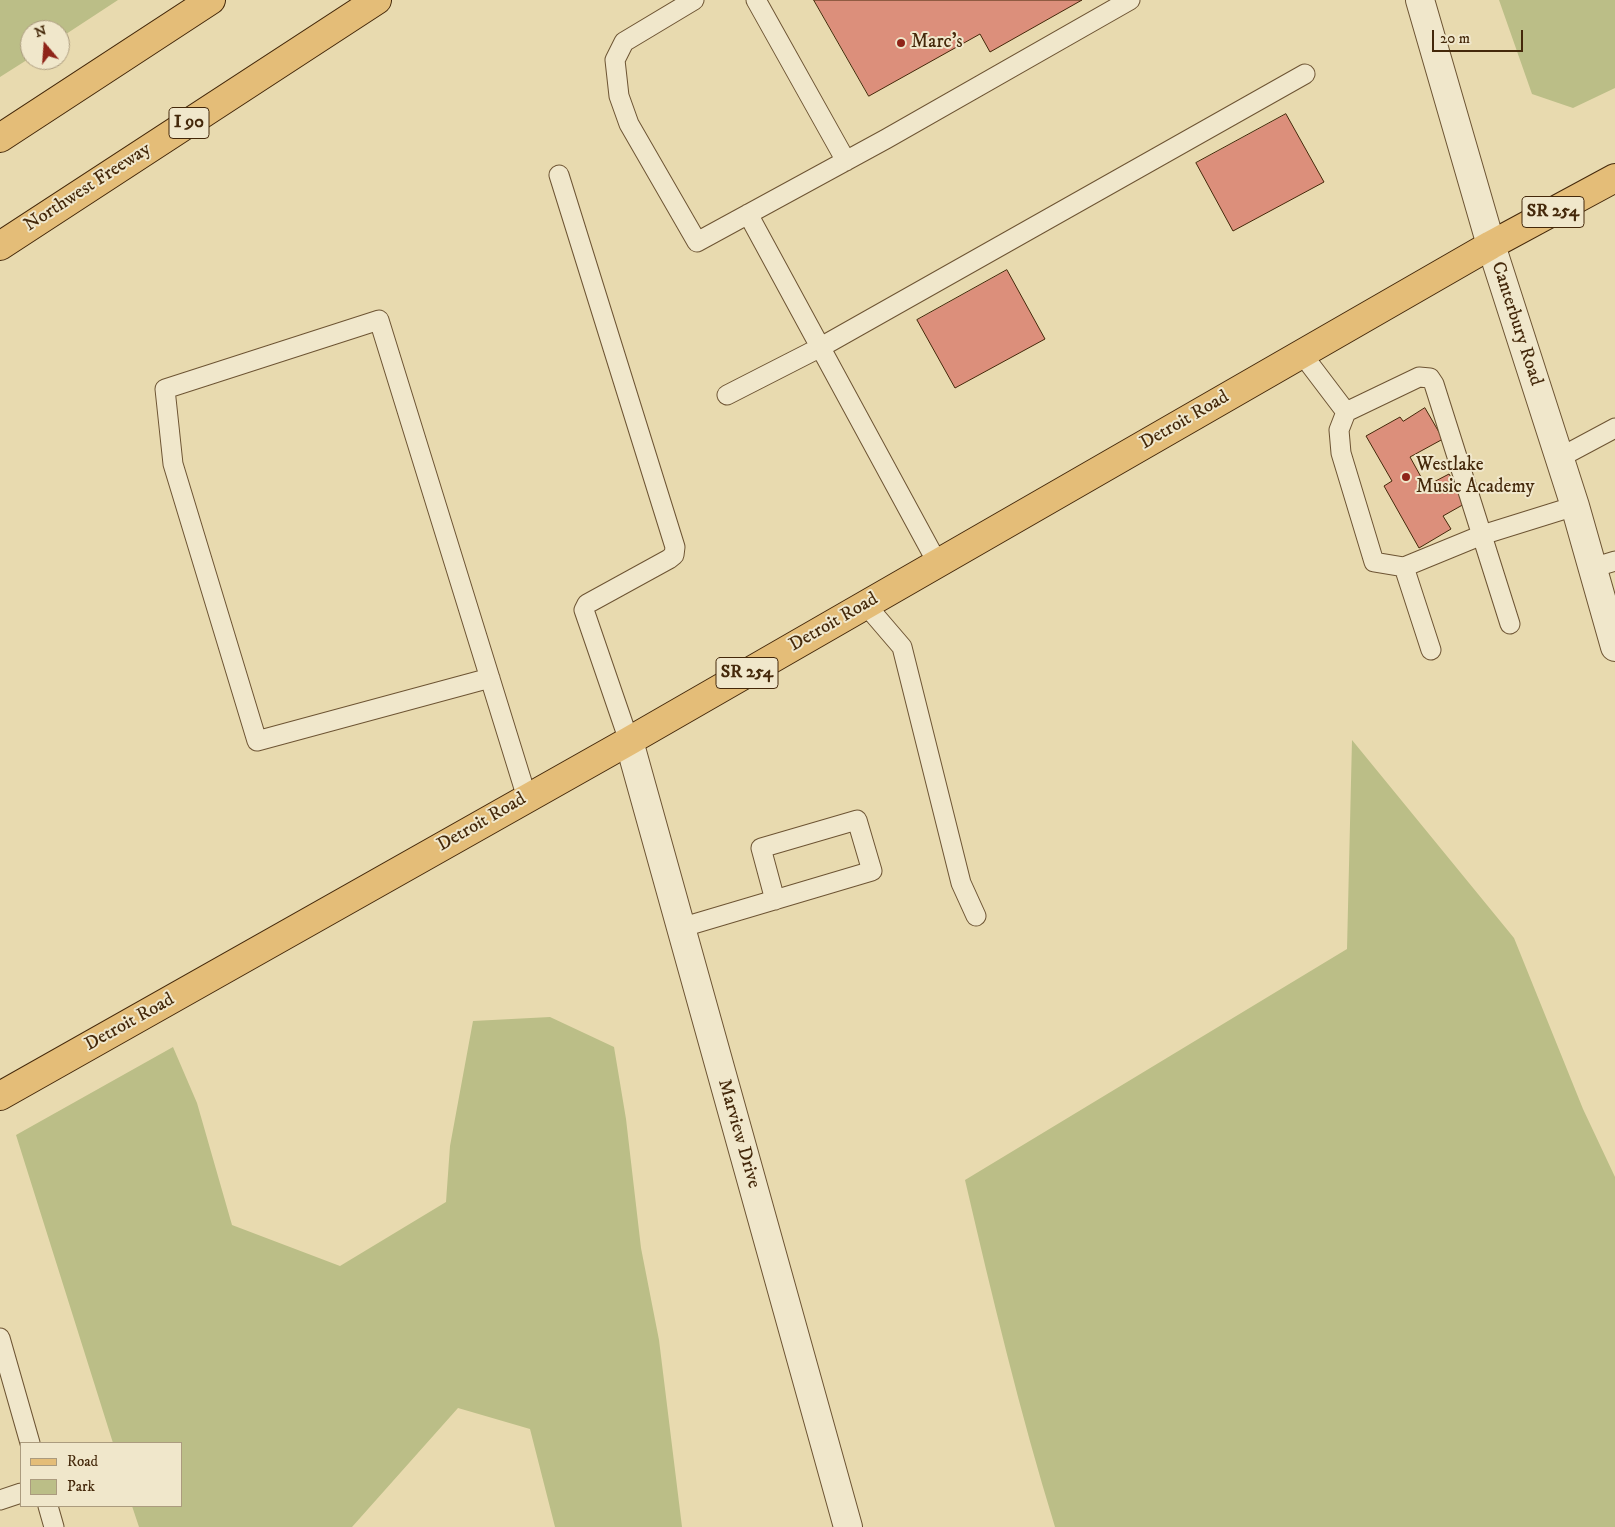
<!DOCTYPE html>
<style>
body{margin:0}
#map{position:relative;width:1615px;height:1527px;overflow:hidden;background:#e8daaf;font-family:"IM FELL DW Pica",serif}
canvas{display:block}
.legend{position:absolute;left:20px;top:1442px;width:162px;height:65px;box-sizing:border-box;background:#f0e7cb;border:1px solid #ab9b7e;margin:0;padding:6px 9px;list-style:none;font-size:15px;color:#44280a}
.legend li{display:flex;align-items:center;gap:10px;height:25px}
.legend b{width:25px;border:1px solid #ab9b7e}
.north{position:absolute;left:20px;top:20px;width:50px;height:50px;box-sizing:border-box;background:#f0e7cb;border:1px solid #ab9b7e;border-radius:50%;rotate:342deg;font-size:14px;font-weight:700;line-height:20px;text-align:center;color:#44280a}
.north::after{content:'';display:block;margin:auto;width:18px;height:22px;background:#8f2418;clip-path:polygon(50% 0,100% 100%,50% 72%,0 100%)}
.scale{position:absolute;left:1432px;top:30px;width:91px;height:22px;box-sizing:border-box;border:2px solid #44280a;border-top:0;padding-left:6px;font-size:15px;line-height:18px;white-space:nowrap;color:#44280a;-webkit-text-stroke:4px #f0e7cb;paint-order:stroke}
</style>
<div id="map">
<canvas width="1615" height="1527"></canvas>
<ul class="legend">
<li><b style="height:6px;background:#e4bd78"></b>Road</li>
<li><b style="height:14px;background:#bbbe87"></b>Park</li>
</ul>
<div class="north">N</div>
<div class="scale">20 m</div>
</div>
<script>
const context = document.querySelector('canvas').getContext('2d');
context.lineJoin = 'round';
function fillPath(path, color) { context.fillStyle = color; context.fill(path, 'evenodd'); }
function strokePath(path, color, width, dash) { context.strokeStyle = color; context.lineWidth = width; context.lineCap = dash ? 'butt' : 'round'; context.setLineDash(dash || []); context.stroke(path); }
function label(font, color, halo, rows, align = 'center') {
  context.font = font + ' "IM FELL DW Pica",serif'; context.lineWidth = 4; context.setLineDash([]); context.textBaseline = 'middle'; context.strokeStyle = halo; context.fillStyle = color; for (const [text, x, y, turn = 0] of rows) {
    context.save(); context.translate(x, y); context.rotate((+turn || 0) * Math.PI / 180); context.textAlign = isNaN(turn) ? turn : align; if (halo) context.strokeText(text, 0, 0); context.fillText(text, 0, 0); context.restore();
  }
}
fillPath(new Path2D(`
 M 0,0 L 118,0 L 60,38 L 60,30 L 30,30 L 30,58 L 0,77 Z
 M 1499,0 L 1615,0 L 1615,88 L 1573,108 L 1532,94 Z
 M 1352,740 L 1514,938 L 1583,1109 L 1615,1177 L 1615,1527 L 1055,1527 C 1020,1413 992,1296 965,1180 L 1347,949 Z
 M 550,1017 L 614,1047 L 626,1119 L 641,1248 L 659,1340 L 682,1527 L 555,1527 L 530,1429 L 458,1408 L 352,1527 L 139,1527 L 132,1506 L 181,1506 L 181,1443 L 113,1443 L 16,1135 L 173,1047 L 197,1103 L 232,1225 L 340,1266 L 446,1202 L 450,1146 L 473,1021 Z`), '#bbbe87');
const building = new Path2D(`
 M 814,0 L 1082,0 L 990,52 L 980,34 L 869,96 Z
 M 1286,114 L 1324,182 L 1233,231 L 1196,163 Z
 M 1007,270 L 1045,339 L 955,388 L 917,320 Z
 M 1425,408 L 1443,439 L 1410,457 L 1426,486 L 1449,474 L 1466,503 L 1443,516 L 1451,529 L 1419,548 L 1384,486 L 1392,481 L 1366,436 L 1400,417 L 1403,421 Z`);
fillPath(building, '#dc8f7b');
strokePath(building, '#44280a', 1);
const service = new Path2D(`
 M 694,0 L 624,42 L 615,60 L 619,96 L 629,124 L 697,242 L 886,139 L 1130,0
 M 756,0 L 846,161
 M 559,175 L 675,547 L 674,555 L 669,559 L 587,604 L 584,610 L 629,741
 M 748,214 L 938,564
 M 1302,354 L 1346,412 L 1419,377 L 1430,378 L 1434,384 L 1510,624
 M 727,395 L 821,347 L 1305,74
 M 1346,412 L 1339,430 L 1341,453 L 1374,562 L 1404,567 L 1431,650
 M 1559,458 L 1615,428
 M 1404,567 L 1482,535 L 1575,506
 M 1592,568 L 1615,561
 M 866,605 L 902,647 L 961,883 L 976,916
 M 490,678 L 257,741 L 173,464 L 165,389 L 379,320 L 527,798
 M 680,928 L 872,871 L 857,820 L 761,848 L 775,900
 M 0,1338 L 30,1443
 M 0,1500 L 21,1493
 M 48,1506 L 54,1527`);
const minor = new Path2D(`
 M 629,741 L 848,1527`);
const tertiary = new Path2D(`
 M 1420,0 L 1491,245 L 1575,506 L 1615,647`);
const primary = new Path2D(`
 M 0,1096 L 629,741 L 1491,245 L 1615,178`);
const motorway = new Path2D(`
 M 0,138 L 211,0
 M 0,246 L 377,0`);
strokePath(service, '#6d5433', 21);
strokePath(minor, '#6d5433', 30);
strokePath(tertiary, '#6d5433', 30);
strokePath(primary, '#44280a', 30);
strokePath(motorway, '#44280a', 30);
strokePath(service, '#f0e7cb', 19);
strokePath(minor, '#f0e7cb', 28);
strokePath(tertiary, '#f0e7cb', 28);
strokePath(primary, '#e4bd78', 28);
strokePath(motorway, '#e4bd78', 28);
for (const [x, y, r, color] of [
 [901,43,5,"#8f2418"],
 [1406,477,5,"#8f2418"]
]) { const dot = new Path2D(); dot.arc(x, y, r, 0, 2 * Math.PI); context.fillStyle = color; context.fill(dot); strokePath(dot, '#f0e7cb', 2); }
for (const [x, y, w] of [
 [189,123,40],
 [1553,212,62],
 [747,673,62]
]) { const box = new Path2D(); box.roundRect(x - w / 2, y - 15.5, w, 31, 4); context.fillStyle = '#f0e7cb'; context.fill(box); strokePath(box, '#44280a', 1); }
label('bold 18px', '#44280a', null, [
 ["I 90",189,123],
 ["SR 254",1553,212],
 ["SR 254",747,673]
]);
label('19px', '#44280a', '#f0e7cb', [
 ["Marc's",911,43],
 ["Westlake",1416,466],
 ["Music Academy",1416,488]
], 'left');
label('19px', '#44280a', '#f0e7cb', [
 ["Northwest Freeway",88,188,-33],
 ["Canterbury Road",1516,324,72],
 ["Detroit Road",1185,421,-30],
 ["Detroit Road",834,623,-30],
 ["Detroit Road",482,823,-30],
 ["Detroit Road",130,1023,-29],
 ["Marview Drive",738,1134,74]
]);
</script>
